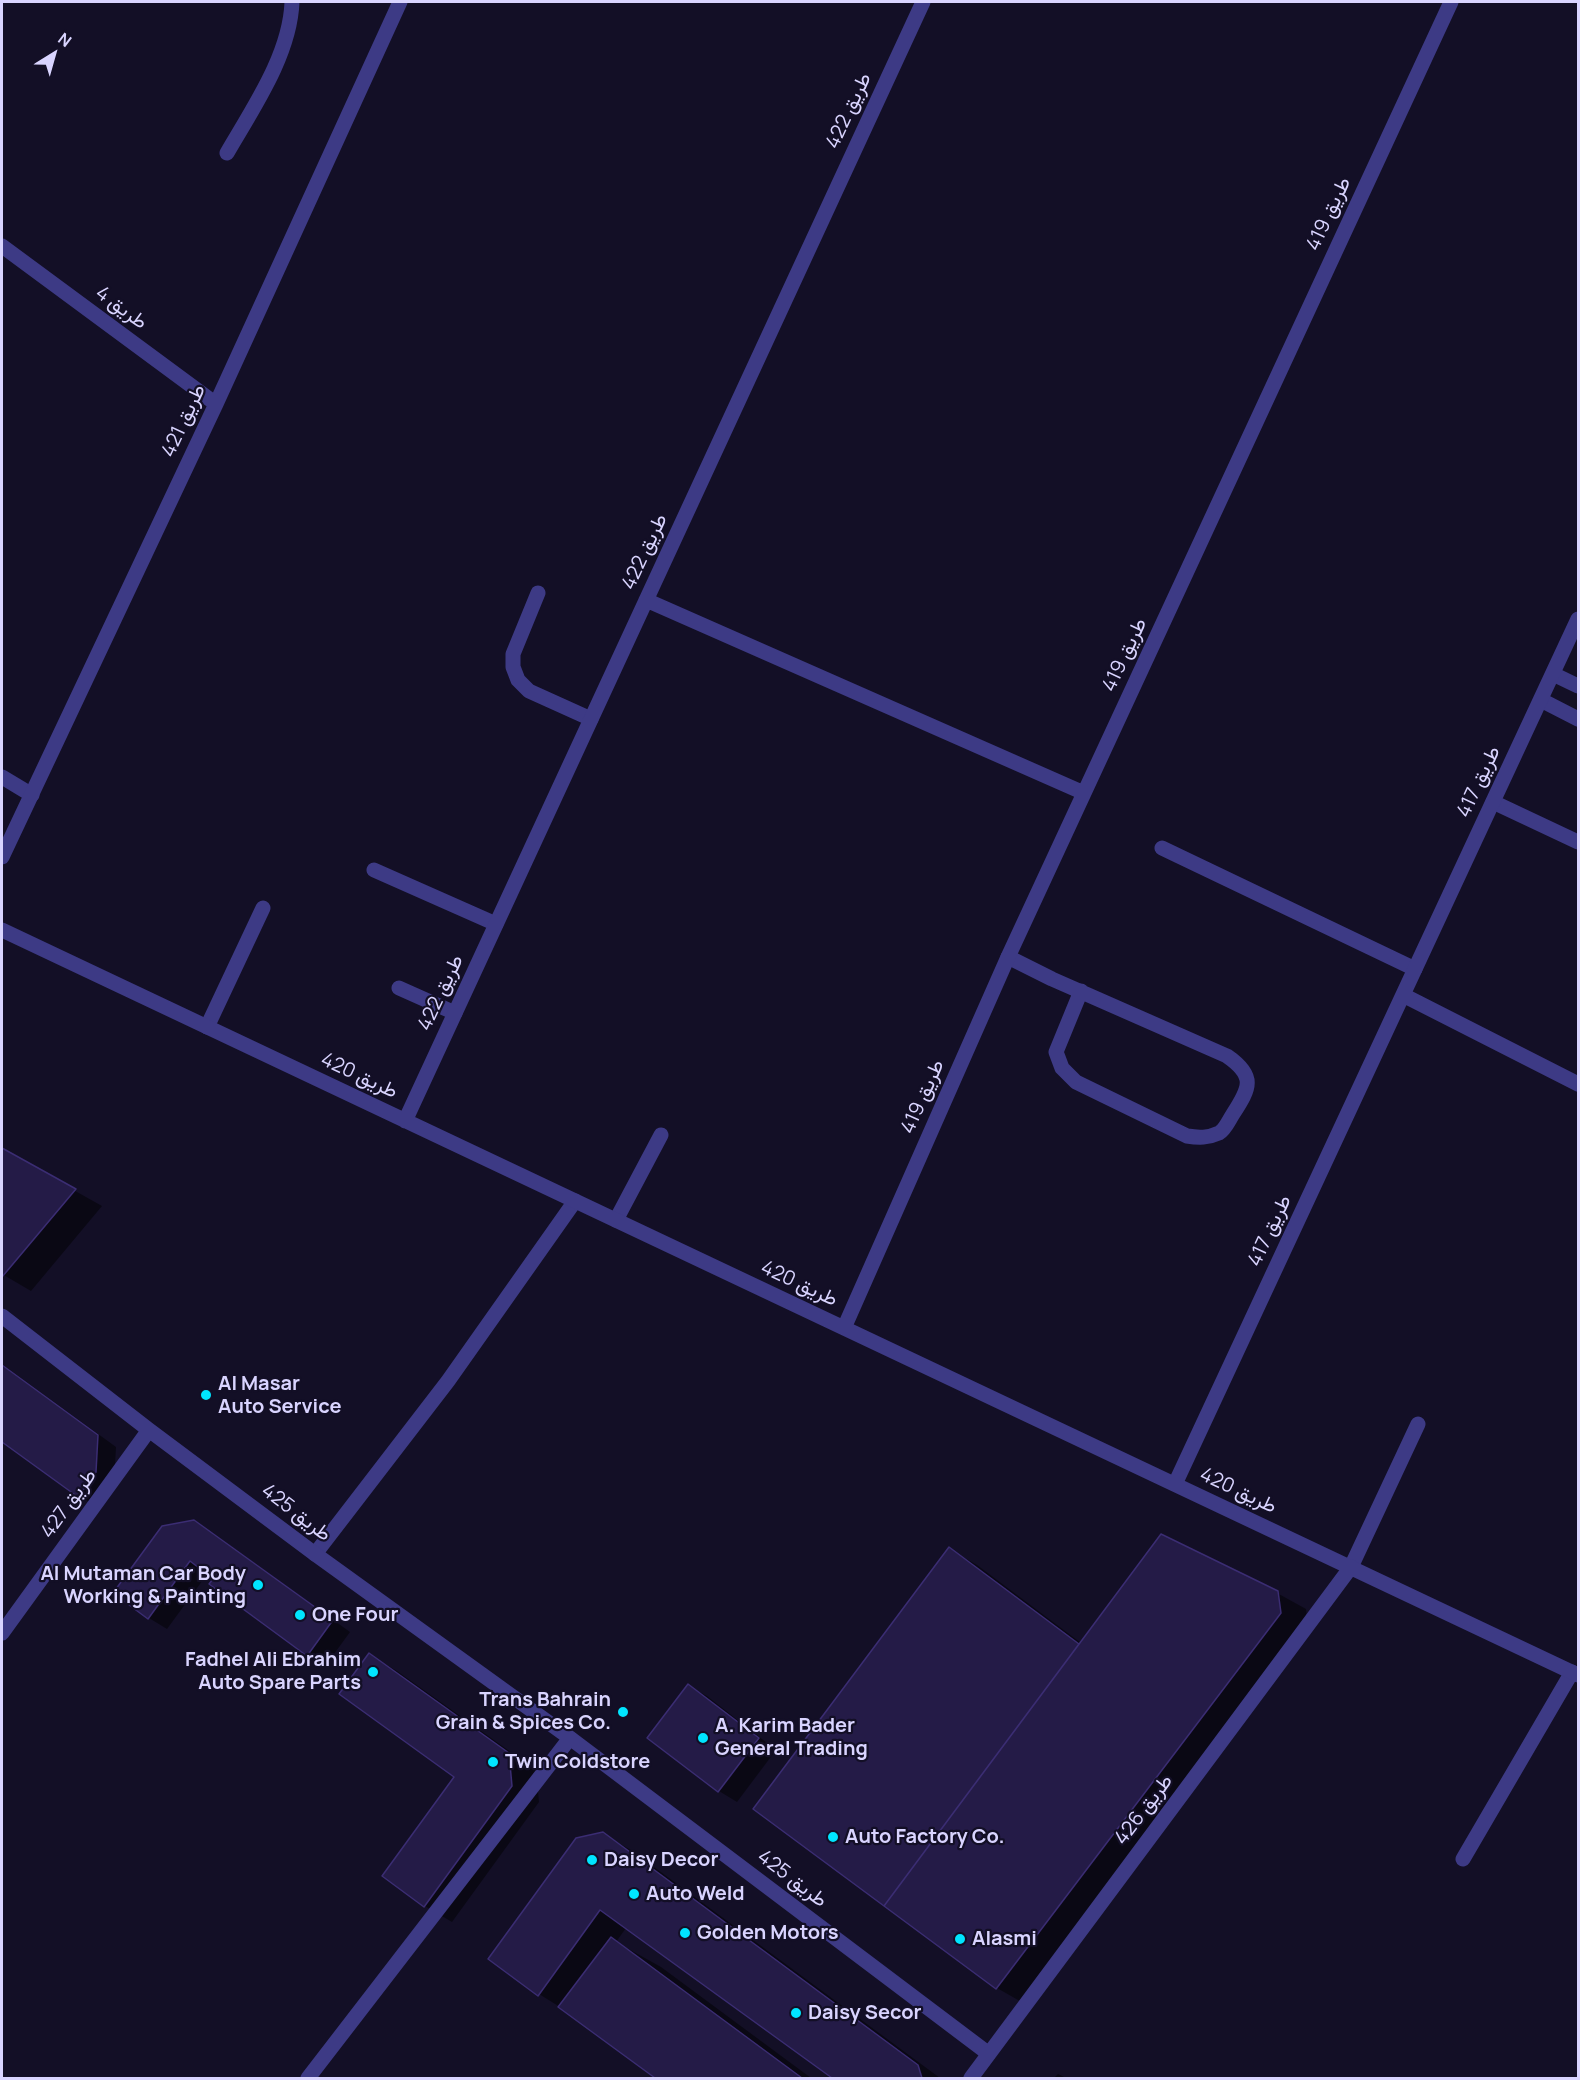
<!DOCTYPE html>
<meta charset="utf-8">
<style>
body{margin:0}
#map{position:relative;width:1580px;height:2080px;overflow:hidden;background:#130f26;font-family:Manrope,sans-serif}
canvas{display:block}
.frame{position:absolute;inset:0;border:3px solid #d9d4ff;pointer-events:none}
.north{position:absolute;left:24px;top:24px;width:60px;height:60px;-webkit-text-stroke:4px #130f26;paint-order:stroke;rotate:37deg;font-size:16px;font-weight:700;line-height:24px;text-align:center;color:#d9d4ff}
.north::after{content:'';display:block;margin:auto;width:21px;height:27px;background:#d9d4ff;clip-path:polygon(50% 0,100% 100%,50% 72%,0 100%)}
</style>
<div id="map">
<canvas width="1580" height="2080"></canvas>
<div class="frame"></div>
<div class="north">N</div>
</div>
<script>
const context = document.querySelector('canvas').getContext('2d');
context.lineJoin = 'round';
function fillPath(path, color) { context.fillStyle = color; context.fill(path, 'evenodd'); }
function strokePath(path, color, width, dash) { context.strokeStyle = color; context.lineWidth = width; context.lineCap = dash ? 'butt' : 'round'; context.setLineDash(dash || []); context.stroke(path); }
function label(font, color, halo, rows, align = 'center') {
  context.font = font + ' Manrope,Vazirmatn,sans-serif'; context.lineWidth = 4.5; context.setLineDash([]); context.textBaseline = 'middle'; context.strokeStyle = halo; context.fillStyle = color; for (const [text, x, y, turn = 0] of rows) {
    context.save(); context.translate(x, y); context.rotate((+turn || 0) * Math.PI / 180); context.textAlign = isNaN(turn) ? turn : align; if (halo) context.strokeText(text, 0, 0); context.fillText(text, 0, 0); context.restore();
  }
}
fillPath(new Path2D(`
 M 2,1150 L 102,1206 L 31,1291 L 2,1274 Z
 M 2,1364 L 116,1447 L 114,1483 L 97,1506 L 79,1496 L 2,1440 Z
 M 194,1522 L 213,1533 L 350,1632 L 326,1665 L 308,1654 L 208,1573 L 167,1629 L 149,1618 L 115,1593 Z
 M 949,1549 L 977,1565 L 1081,1643 L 1277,1593 L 1306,1609 L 1308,1629 L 1025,2004 L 997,1988 L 755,1808 Z
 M 370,1655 L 397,1671 L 536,1770 L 539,1802 L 452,1922 L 425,1906 L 456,1777 Z
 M 688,1686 L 707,1696 L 776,1750 L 737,1802 L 719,1791 L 649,1738 Z
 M 603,1834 L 631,1850 L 940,2078 L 834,2078 L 626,1928 L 616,1942 L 661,1967 L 811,2078 L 657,2078 L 560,2007 L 539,1994 Z
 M 1058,2074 L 1066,2078 L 1054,2078 Z`), '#0007');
const building = new Path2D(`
 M 2,1148 L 76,1189 L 2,1277 Z
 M 2,1365 L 98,1435 L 96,1472 L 78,1497 L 2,1442 Z
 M 194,1520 L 333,1620 L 307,1656 L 209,1584 L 213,1579 L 190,1561 L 148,1619 L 113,1593 L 162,1526 Z
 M 1161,1534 L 1278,1591 L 1281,1613 L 996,1989 L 884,1906 Z
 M 949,1547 L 1079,1644 L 884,1906 L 753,1809 Z
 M 369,1653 L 509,1753 L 512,1786 L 424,1907 L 382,1876 L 454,1777 L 339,1694 Z
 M 688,1684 L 759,1738 L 718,1792 L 647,1738 Z
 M 603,1832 L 918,2065 L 922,2078 L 832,2078 L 600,1910 L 538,1996 L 488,1959 L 576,1838 Z
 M 611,1937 L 802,2078 L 655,2078 L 558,2007 Z`);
fillPath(building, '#241b47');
strokePath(building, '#3b2d73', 1.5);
strokePath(new Path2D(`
 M 227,153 C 253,108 290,55 292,2
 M 538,593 L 513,654 L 513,667 L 518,680 L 529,691 L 591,719
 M 1553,674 L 1578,686
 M 1541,700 L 1578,719
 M 2,777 L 32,795
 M 1493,802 L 1578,842
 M 1162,848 L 1415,969
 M 374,870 L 496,924
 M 1008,957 L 1052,979 L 1227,1056 C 1256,1076 1250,1088 1233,1114 C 1229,1120 1225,1130 1219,1133 C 1208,1138 1199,1138 1187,1136 L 1076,1082 L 1062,1068 L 1056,1052 L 1081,991
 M 399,988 L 455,1013
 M 207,1027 L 263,908
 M 616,1220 L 661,1135
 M 315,1554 L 448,1381 L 575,1201
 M 1351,1567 L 1418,1424
 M 1463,1859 L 1572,1672`), '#3d3a85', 15);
strokePath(new Path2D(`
 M 2,246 L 216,404
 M 646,600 L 1084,793
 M 2,857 L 216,404 L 400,2
 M 2,930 L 1578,1675
 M 1403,995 L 1578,1084
 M 405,1121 L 923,2
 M 2,1316 L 149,1430 L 315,1554 L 570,1738 L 989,2054
 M 844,1328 L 1008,957 L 1451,2
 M 1175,1484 L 1578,619
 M 2,1633 L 149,1430
 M 308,2078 L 570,1738
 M 971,2078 L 1351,1567`), '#3d3a85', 15);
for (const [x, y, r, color] of [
 [206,1395,6,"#00e5ff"],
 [258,1585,6,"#00e5ff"],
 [300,1615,6,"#00e5ff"],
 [373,1672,6,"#00e5ff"],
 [623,1712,6,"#00e5ff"],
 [703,1738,6,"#00e5ff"],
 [493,1762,6,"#00e5ff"],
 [833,1837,6,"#00e5ff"],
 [592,1860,6,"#00e5ff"],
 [634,1894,6,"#00e5ff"],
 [685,1933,6,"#00e5ff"],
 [960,1939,6,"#00e5ff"],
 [796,2013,6,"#00e5ff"]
]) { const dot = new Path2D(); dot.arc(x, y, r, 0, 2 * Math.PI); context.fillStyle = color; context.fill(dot); strokePath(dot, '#130f26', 2); }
label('20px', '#d9d4ff', '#130f26', [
 ["طريق 422",849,111,-65],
 ["طريق 419",1329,214,-65],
 ["طريق 4",121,308,36],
 ["طريق 421",184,421,-65],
 ["طريق 422",645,552,-65],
 ["طريق 419",1125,655,-65],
 ["طريق 417",1479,782,-65],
 ["طريق 422",441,993,-65],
 ["طريق 420",359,1076,25],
 ["طريق 419",923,1097,-66],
 ["طريق 417",1270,1231,-65],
 ["طريق 420",799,1284,25],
 ["طريق 420",1238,1491,25],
 ["طريق 427",69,1504,-54],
 ["طريق 425",296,1513,37],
 ["طريق 426",1144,1810,-53],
 ["طريق 425",792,1879,37]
]);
label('bold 20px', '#d9d4ff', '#130f26', [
 ["Al Masar",218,1384],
 ["Auto Service",218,1407],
 ["Al Mutaman Car Body",246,1574,"right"],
 ["Working & Painting",246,1597,"right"],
 ["One Four",312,1615],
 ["Fadhel Ali Ebrahim",361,1660,"right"],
 ["Auto Spare Parts",361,1683,"right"],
 ["Trans Bahrain",611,1700,"right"],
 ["Grain & Spices Co.",611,1723,"right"],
 ["A. Karim Bader",715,1726],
 ["General Trading",715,1749],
 ["Twin Coldstore",505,1762],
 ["Auto Factory Co.",845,1837],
 ["Daisy Decor",604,1860],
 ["Auto Weld",646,1894],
 ["Golden Motors",697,1933],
 ["Alasmi",972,1939],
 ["Daisy Secor",808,2013]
], 'left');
</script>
